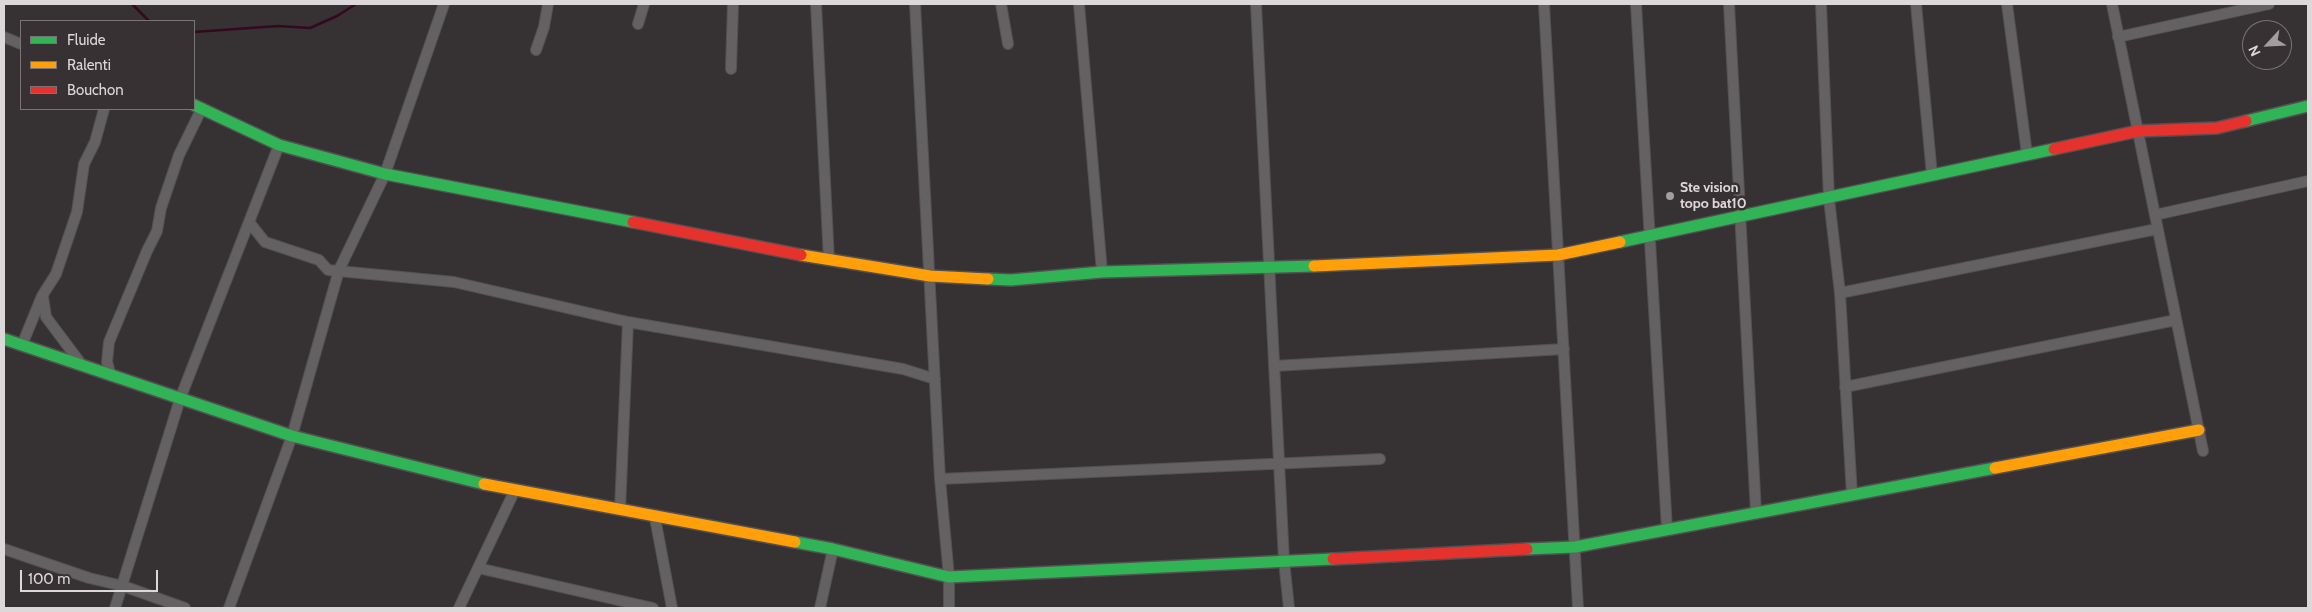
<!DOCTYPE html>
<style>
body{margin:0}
#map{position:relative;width:2312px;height:612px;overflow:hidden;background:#363234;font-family:Cabin,sans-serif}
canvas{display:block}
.frame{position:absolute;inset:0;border:5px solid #dcd8d9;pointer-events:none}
.legend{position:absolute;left:20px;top:20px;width:175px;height:90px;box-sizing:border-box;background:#373133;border:1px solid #797475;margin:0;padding:6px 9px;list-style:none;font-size:15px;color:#dcd8d9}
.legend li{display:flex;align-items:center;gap:10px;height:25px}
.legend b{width:25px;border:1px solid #797475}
.north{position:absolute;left:2242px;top:20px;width:50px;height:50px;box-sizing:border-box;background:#373133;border:1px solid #797475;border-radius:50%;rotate:245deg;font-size:14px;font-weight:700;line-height:20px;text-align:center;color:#dcd8d9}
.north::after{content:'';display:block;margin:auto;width:18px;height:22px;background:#a29e9f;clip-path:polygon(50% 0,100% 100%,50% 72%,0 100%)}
.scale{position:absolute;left:20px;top:570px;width:138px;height:22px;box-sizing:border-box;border:2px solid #dcd8d9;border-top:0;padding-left:6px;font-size:15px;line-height:18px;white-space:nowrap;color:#dcd8d9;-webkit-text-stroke:4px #373133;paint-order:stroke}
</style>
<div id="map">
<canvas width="2312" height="612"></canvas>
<div class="frame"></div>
<ul class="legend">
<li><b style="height:6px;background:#30b455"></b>Fluide</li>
<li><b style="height:6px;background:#ff9f0a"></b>Ralenti</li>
<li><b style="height:6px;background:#e5322d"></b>Bouchon</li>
</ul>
<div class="north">N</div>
<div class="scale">100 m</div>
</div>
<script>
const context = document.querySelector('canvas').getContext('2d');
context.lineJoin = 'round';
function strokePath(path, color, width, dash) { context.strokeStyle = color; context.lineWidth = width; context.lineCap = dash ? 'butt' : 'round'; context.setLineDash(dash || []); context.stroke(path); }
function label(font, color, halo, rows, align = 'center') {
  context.font = font + ' Cabin,sans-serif'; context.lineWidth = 5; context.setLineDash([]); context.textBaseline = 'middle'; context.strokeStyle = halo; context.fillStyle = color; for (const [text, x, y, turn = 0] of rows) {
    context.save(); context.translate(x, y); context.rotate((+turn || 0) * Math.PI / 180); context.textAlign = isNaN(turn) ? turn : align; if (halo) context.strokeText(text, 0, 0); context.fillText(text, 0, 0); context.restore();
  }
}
strokePath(new Path2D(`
 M 132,4 L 149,21
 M 194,32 L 278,26 L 310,28 L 337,16 L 356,4`), '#35081d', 2.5);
const street = new Path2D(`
 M 816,4 L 829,260
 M 915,4 L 940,479 L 949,577 L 949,608
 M 1001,4 L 1008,44
 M 1079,4 L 1102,272
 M 1256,4 L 1284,561 L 1289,608
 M 1544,4 L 1578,608
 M 1636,4 L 1667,529
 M 1729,4 L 1756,513
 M 1821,4 L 1829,199 L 1840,293 L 1852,495
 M 1916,4 L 1932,175
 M 2007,4 L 2027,154
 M 2112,4 L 2203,451
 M 638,24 L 644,4
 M 4,37 L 21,44
 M 2118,37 L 2269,4
 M 536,50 L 544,27 L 548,4
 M 731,69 L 733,4
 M 2155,215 L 2308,181
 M 249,222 L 265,242 L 319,260 L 328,270 L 454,282 L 628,322 L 903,369 L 935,379
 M 1840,293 L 2157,229
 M 43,297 L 46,317 L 82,365
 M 22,345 L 42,296 L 56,274 L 77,212 L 84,164 L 95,142 L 104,109
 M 1274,366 L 1564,349
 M 111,376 L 107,362 L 109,342 L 147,251 L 157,231 L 161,208 L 179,155 L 202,108
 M 1845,387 L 2176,320
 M 940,479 L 1380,459
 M 620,510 L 628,322
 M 655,518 L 672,608
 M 4,549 L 89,578 L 123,586 L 185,608
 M 478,568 L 653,608
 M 115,608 L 180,399 L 279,145
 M 229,608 L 292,436 L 339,270 L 385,174 L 444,4
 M 459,608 L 514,492
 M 820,608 L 833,549`);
const fast = new Path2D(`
 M 194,105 L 279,145 L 385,174 L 633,222
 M 2246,121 L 2308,106
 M 1620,242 L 2054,149
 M 988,279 L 1011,280 L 1102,272 L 1314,266
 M 4,339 L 292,436 L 484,484
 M 795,542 L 833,549 L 949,577 L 1333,559
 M 1527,549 L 1575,547 L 1995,468`);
const slow = new Path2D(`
 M 801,255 L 930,276 L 988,279
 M 1314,266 L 1558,255 L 1620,242
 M 1995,468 L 2199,430
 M 484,484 L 795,542`);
const jam = new Path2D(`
 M 2054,149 L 2138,131 L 2217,128 L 2246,121
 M 633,222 L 801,255
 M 1333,559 L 1527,549`);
strokePath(street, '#535051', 12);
strokePath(fast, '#535051', 14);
strokePath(slow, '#535051', 14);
strokePath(jam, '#535051', 14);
strokePath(street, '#646162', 10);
strokePath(fast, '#30b455', 11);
strokePath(slow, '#ff9f0a', 11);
strokePath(jam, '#e5322d', 11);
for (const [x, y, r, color] of [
 [1670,196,5,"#a29e9f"]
]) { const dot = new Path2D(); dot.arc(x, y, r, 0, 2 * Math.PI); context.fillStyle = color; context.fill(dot); strokePath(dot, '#373133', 2); }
label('bold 14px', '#dcd8d9', '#373133', [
 ["Ste vision",1680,188],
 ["topo bat10",1680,204]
], 'left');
</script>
